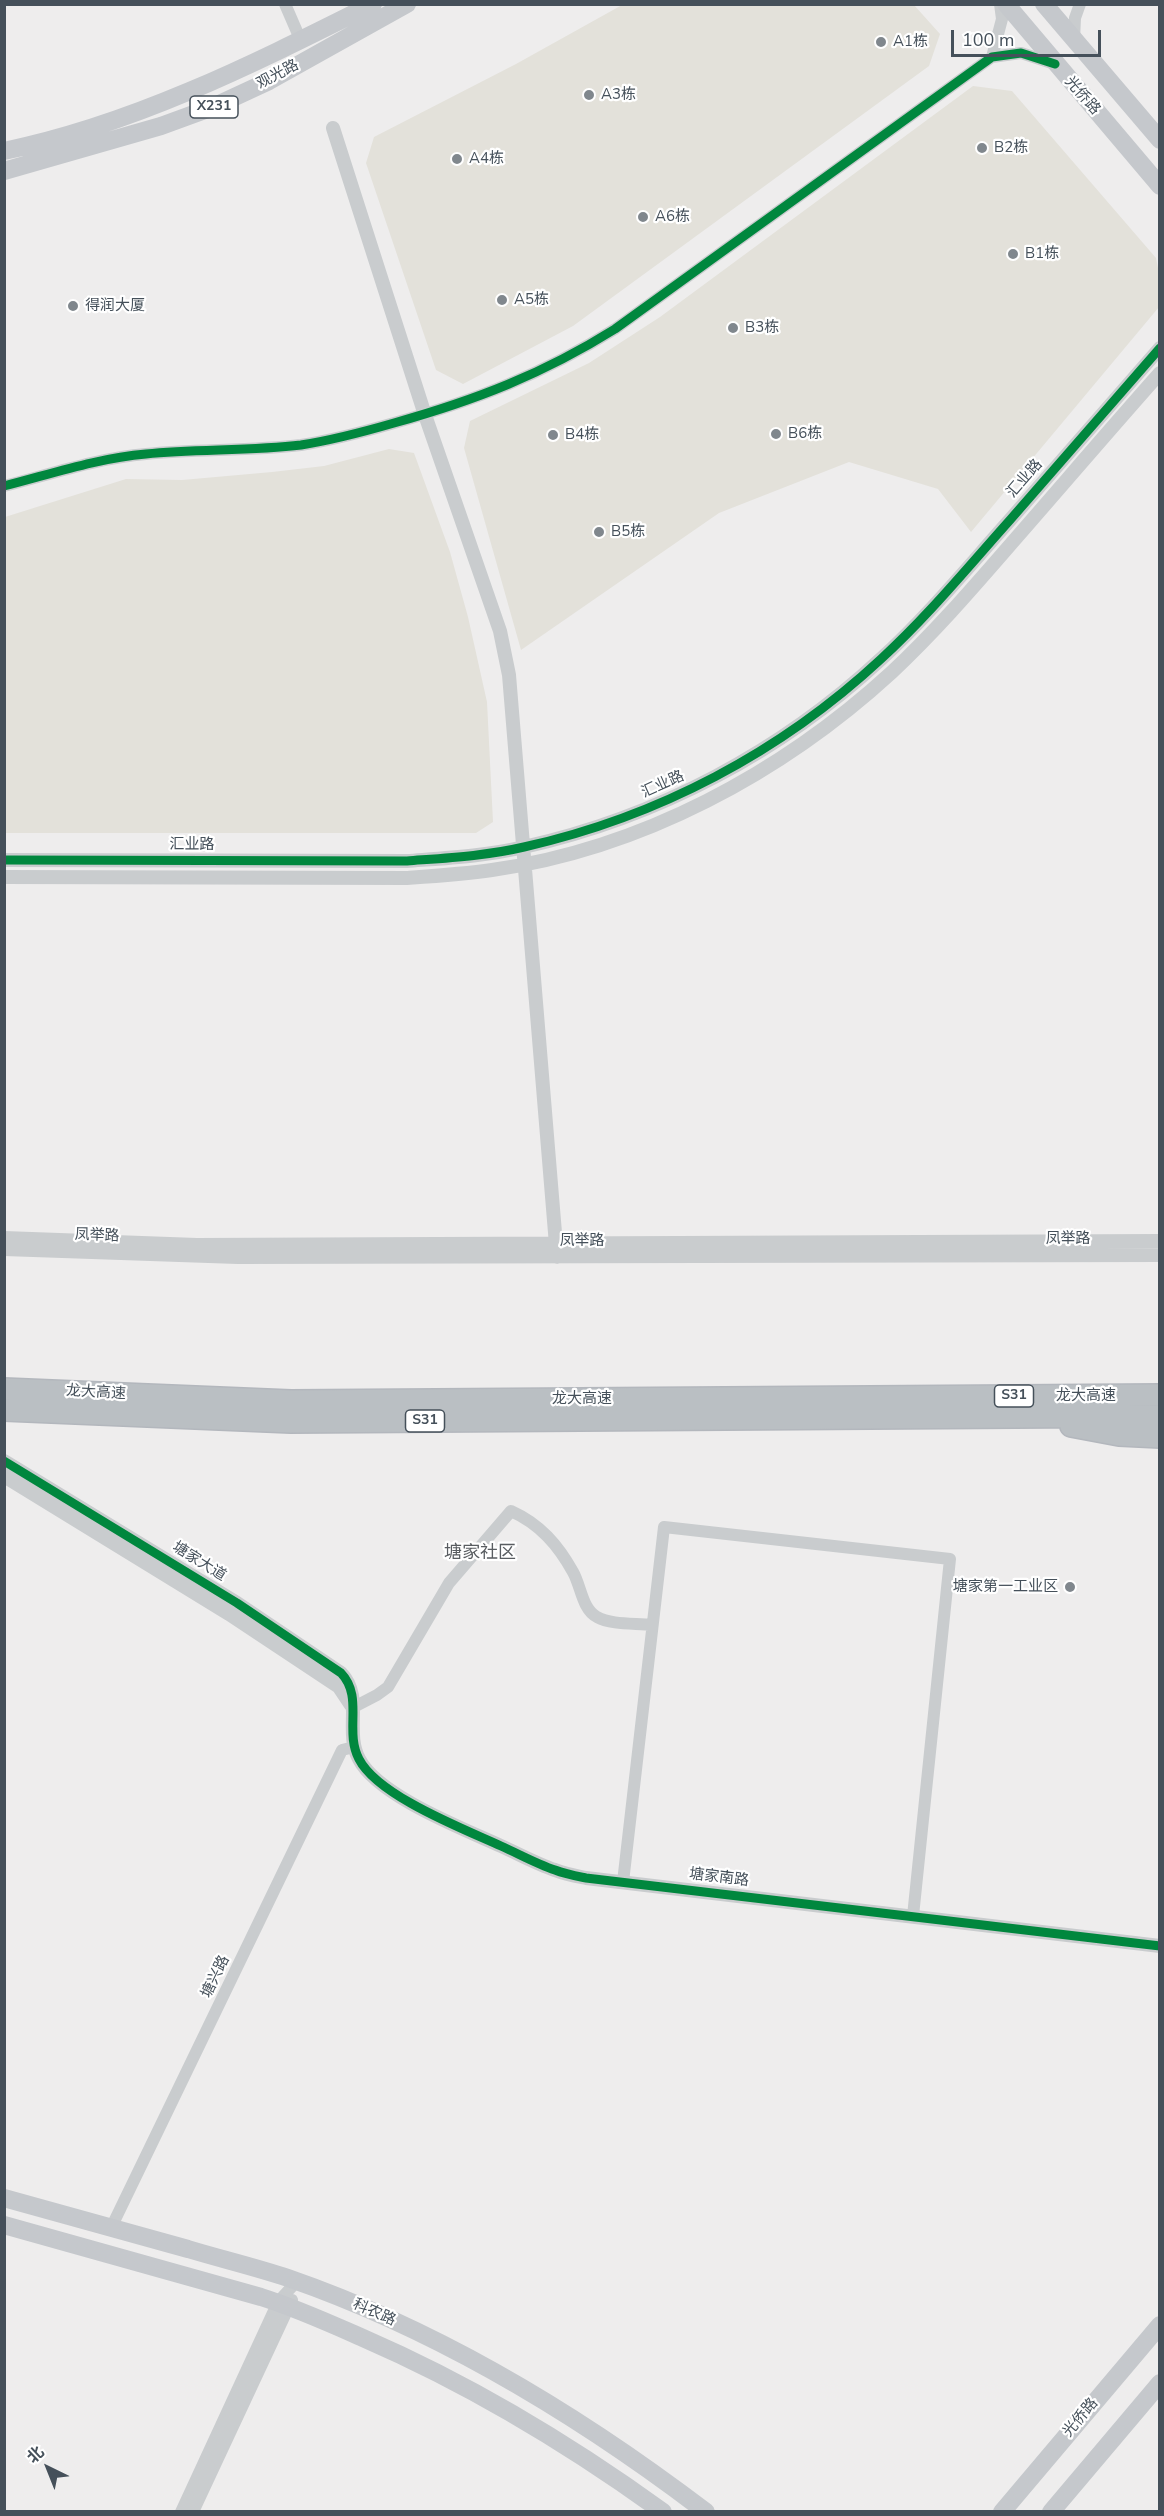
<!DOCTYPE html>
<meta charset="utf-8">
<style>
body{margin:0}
#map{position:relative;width:1164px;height:2516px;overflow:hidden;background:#eeeded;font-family:"Nunito Sans","Noto Sans SC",sans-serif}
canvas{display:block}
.frame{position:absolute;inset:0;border:6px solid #45505a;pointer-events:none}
.north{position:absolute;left:18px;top:2438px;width:60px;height:60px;-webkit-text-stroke:4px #fff;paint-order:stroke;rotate:317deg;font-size:16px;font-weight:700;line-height:24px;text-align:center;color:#45505a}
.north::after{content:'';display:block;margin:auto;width:21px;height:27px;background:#45505a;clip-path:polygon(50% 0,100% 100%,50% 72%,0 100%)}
.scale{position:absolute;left:951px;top:30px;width:150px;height:27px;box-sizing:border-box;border:3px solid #45505a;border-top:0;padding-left:8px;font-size:18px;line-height:21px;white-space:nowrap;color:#45505a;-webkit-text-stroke:4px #fff;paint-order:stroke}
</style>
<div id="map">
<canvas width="1164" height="2516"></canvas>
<div class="frame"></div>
<div class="north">北</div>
<div class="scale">100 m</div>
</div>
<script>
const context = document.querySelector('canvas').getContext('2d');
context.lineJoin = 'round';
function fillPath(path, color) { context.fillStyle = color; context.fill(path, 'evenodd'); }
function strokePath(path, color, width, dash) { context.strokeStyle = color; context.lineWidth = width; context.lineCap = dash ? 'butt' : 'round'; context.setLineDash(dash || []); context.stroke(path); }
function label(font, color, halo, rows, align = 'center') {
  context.font = font + ' "Nunito Sans","Noto Sans SC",sans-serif'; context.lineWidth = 4.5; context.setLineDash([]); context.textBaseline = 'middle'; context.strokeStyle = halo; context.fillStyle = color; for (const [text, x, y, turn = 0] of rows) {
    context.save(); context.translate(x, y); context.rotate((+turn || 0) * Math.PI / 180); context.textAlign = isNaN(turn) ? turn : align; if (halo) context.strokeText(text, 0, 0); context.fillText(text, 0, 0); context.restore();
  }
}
fillPath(new Path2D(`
 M 622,5 L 914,5 L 940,34 L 929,66 L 573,326 L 463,384 L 436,370 L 366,163 L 374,137 L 516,64 Z
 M 973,86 L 1012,91 L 1156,258 L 1159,273 L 1159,307 L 971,532 L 938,489 L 849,462 L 719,513 L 521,650 L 464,448 L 470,421 L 589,363 L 660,317 Z
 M 389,449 L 414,453 L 450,552 L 468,617 L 487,702 L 493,822 L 476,833 L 5,833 L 5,517 L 126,479 L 182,480 L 272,472 L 324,466 Z`), '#e3e1da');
const motorway = new Path2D(`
 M 4,1389 L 291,1401 L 1160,1395
 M 4,1410 L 291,1422 L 1160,1416
 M 1071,1426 L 1119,1435 L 1160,1437`);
strokePath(motorway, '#b3b7bd', 24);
strokePath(new Path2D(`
 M 285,4 L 301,41
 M 1074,40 L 1075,18 L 1080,4
 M 992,57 L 1002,19 L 1000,4
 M 4,486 C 51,474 98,458 146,454 C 198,449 250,451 301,445 C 333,440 363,432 394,423 C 476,400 543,374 615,329 L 992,57 L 1021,53 L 1055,64
 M 352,1708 L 377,1695 L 388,1687 L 449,1583 L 511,1511 C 540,1524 558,1545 573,1572 C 581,1586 582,1609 597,1617 C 611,1625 636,1623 652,1625
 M 623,1882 L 664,1527 L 950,1559 L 913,1916
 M 111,2228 L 342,1750 L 354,1747
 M 181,2512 L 278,2302 L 297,2281
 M 193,2512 L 292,2300`), '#c9ccce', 12);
strokePath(new Path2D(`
 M 333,128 L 425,415 L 500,631 L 509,675 L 557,1257
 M 4,860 L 407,861 C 446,858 486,856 524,847 C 658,817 781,752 881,659 C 928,616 968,567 1010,520 C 1060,462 1110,405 1160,348
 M 4,877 L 407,878 C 435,876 464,874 492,870 C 641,849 782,773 892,672 C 937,630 977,583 1017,537 C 1065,482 1112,427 1160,373
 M 4,1238 L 197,1245 L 1160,1241
 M 4,1249 L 238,1257 L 1160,1255
 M 4,1461 L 237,1603 L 341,1673 C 364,1697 344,1731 359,1759 C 378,1796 464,1829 501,1846 C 519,1854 537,1864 555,1870 C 565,1874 576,1876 586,1878 L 1160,1946
 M 4,1476 L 229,1614 L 339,1687 L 351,1705`), '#c9ccce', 14);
strokePath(new Path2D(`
 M 1006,4 L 1160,186
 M 1044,4 L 1160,140
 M 4,151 C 135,124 255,63 373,4
 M 4,171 L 161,126 L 213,107 L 269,81 L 407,4
 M 4,2198 C 66,2215 127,2232 188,2249 C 221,2259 255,2267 288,2278 C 438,2330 580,2416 706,2512
 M 4,2225 L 261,2297 C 296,2308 329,2323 363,2338 C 469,2384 569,2444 663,2512
 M 1002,2512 L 1160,2325
 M 1051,2512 L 1160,2383`), '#c5c8cc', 18);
strokePath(motorway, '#babfc3', 21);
strokePath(new Path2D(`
 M 4,486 C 51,474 98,458 146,454 C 198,449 250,451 301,445 C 333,440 363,432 394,423 C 476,400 543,374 615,329 L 992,57 L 1021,53 L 1055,64
 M 4,860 L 407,861 C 446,858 486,856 524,847 C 658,817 781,752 881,659 C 928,616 968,567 1010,520 C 1060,462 1110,405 1160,348
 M 4,1461 L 237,1603 L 341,1673 C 364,1697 344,1731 359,1759 C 378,1796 464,1829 501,1846 C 519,1854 537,1864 555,1870 C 565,1874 576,1876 586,1878 L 1160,1946`), '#00873e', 9);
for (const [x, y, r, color] of [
 [881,42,6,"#80878d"],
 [589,95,6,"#80878d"],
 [982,148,6,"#80878d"],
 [457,159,6,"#80878d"],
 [643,217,6,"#80878d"],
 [1013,254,6,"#80878d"],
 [502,300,6,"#80878d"],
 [73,306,6,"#80878d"],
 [733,328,6,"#80878d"],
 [776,434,6,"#80878d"],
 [553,435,6,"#80878d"],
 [599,532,6,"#80878d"],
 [1070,1587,6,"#80878d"]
]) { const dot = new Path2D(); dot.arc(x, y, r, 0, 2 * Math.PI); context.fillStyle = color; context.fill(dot); strokePath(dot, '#fff', 2); }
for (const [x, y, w] of [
 [214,107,48],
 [1014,1396,39],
 [425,1421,39]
]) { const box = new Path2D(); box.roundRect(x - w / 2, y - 11, w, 22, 4.5); context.fillStyle = '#fff'; context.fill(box); strokePath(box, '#45505a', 1.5); }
label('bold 14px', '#45505a', null, [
 ["X231",214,107],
 ["S31",1014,1396],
 ["S31",425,1421]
]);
label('15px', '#45505a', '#fff', [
 ["A1栋",893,42],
 ["A3栋",601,95],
 ["B2栋",994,148],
 ["A4栋",469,159],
 ["A6栋",655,217],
 ["B1栋",1025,254],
 ["A5栋",514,300],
 ["得润大厦",85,306],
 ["B3栋",745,328],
 ["B6栋",788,434],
 ["B4栋",565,435],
 ["B5栋",611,532],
 ["塘家第一工业区",1058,1587,"right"]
], 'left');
label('15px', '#45505a', '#fff', [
 ["观光路",278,75,-28],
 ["光侨路",1082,96,49],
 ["汇业路",1025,479,-49],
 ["汇业路",663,785,-24],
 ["汇业路",192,845],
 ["凤举路",97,1236,2],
 ["凤举路",1068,1239],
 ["凤举路",582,1241],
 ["龙大高速",96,1393,3],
 ["龙大高速",1086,1396],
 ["龙大高速",582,1399],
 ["塘家大道",199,1562,32],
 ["塘家南路",719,1878,7],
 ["塘兴路",216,1977,-64],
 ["科农路",374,2313,24],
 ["光侨路",1081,2418,-50]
]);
label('18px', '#595d61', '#fff', [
 ["塘家社区",480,1554]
]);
</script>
